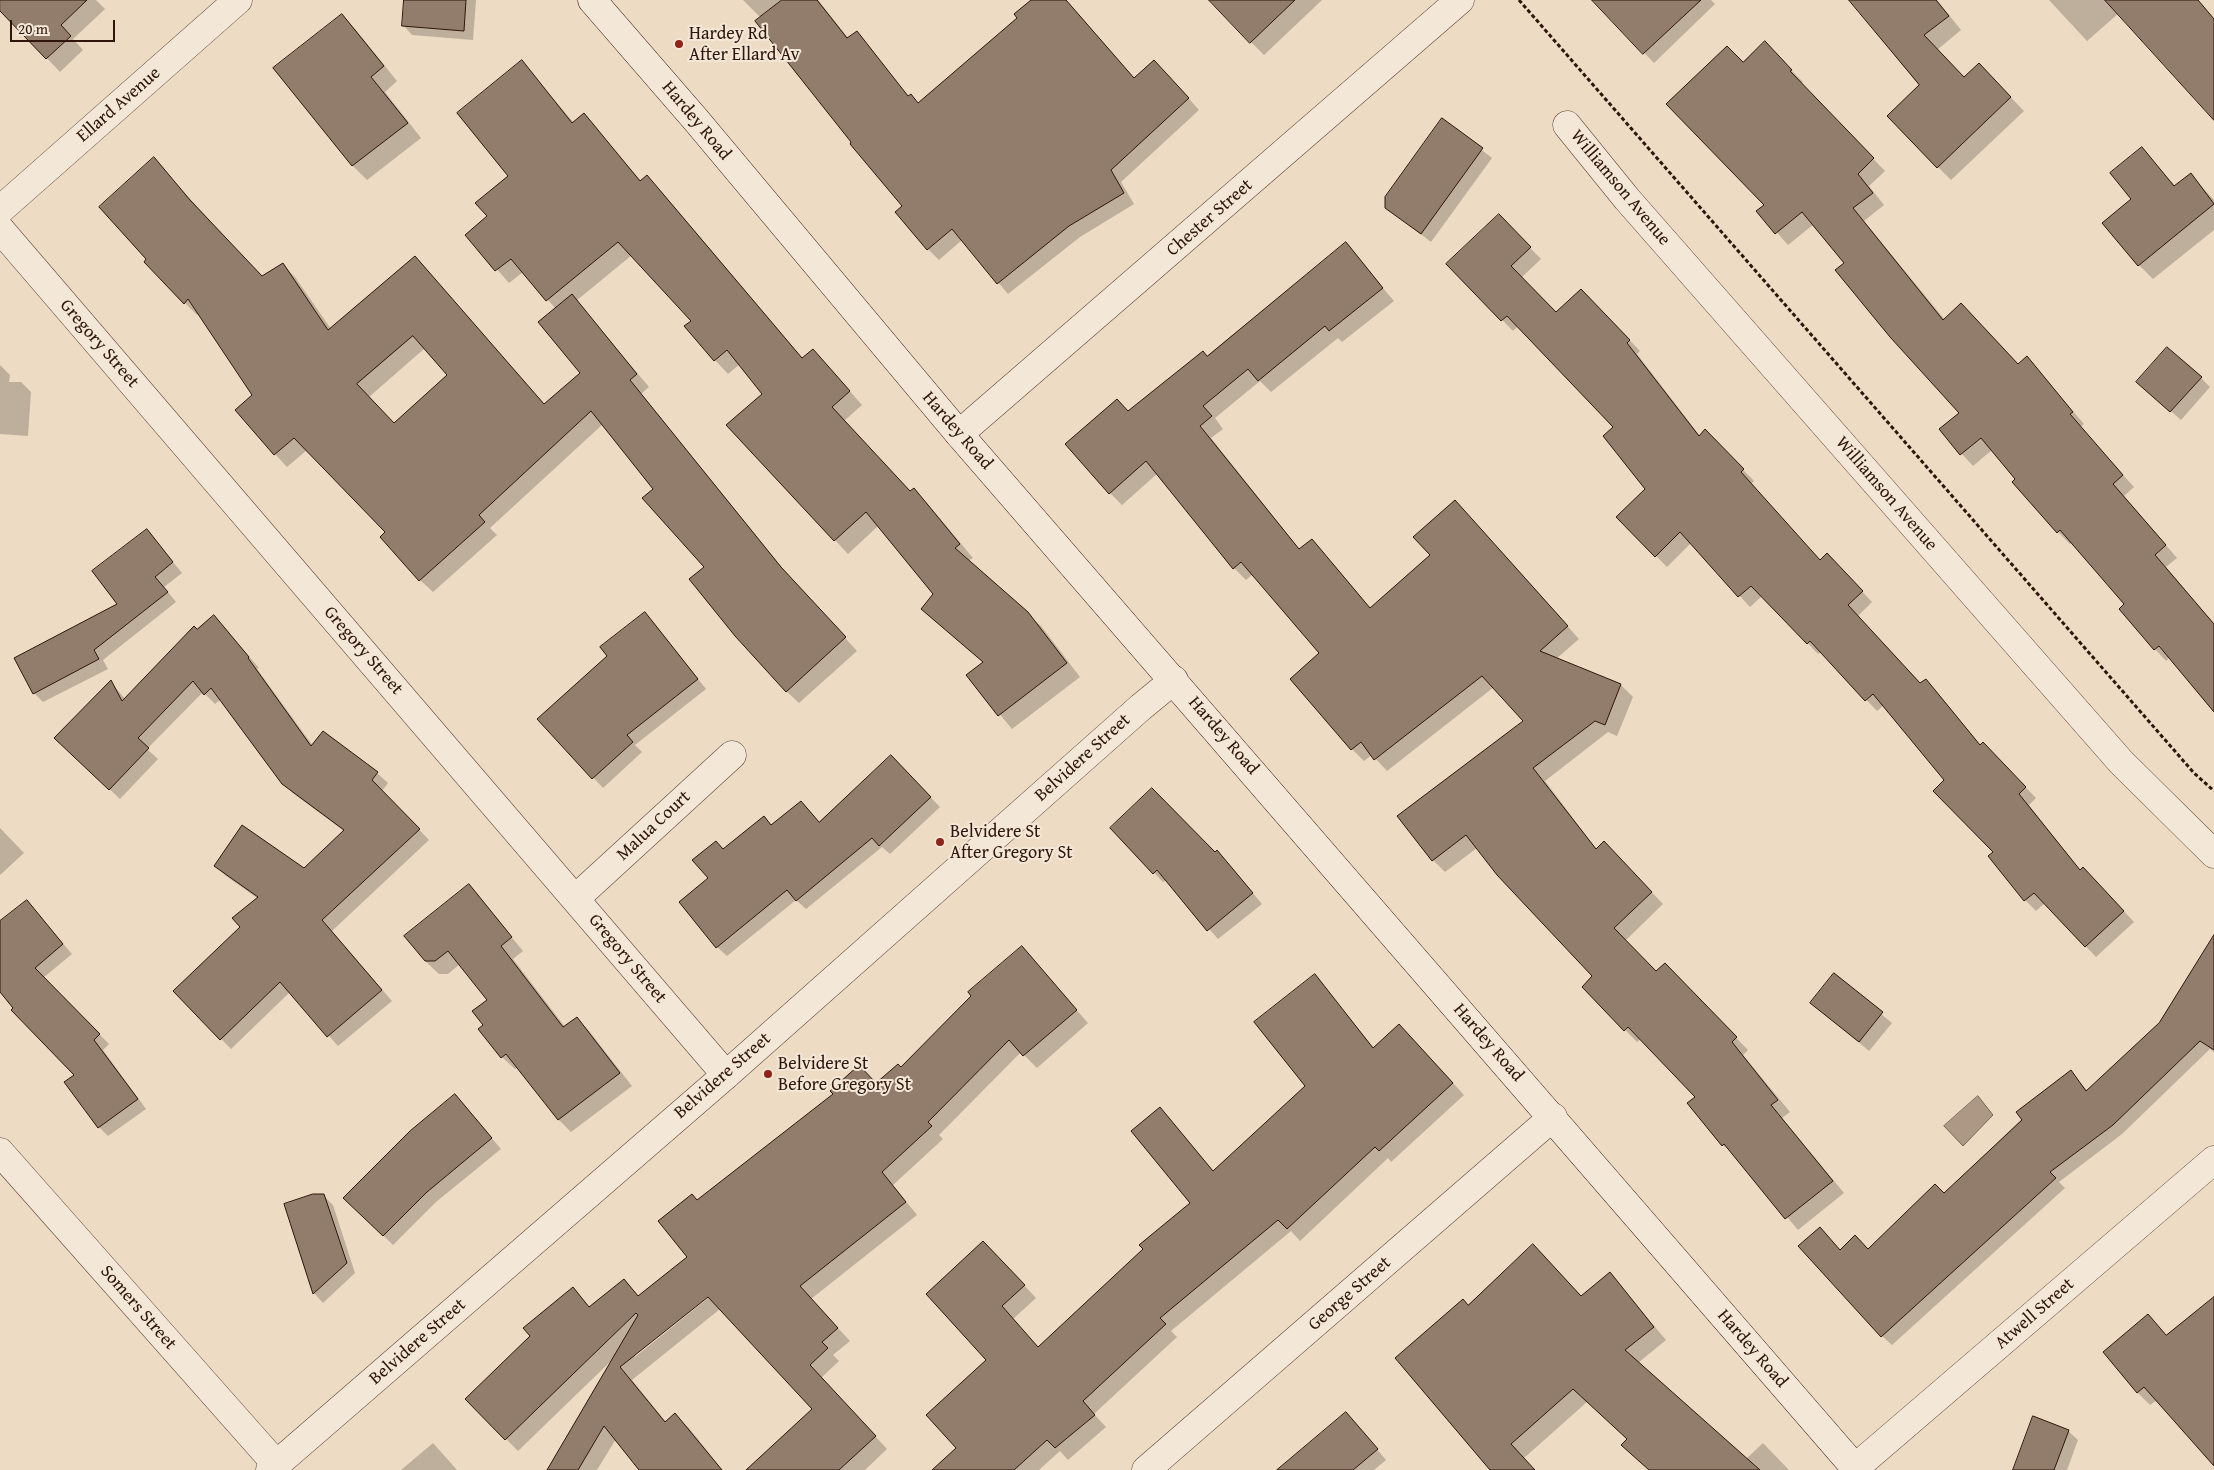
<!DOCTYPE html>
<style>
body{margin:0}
#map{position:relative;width:2214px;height:1470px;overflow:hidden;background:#eddbc3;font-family:"Gentium Book Plus",serif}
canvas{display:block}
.scale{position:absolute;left:10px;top:20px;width:105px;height:22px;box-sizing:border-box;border:2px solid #2f150b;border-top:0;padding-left:6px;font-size:15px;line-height:18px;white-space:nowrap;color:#2f150b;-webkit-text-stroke:4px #f3e8d8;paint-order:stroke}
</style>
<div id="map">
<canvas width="2214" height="1470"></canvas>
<div class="scale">20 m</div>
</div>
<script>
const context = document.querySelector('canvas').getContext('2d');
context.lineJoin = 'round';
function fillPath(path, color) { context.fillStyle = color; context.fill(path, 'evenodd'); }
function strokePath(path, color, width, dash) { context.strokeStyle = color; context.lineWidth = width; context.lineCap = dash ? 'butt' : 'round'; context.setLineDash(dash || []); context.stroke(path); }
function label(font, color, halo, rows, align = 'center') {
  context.font = font + ' "Gentium Book Plus",serif'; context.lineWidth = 4; context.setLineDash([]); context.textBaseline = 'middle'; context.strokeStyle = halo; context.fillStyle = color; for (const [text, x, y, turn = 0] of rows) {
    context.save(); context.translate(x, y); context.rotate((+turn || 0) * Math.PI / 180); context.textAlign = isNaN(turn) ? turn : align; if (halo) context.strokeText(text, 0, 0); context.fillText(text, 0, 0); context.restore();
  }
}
const water = new Path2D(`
 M 1978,1096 L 1993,1115 L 1963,1146 L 1944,1126 Z`);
fillPath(water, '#ac9884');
strokePath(water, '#7a6454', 1);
fillPath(new Path2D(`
 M 0,0 L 96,0 L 105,9 L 73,39 L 83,50 L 60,72 L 0,9 Z
 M 405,0 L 476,0 L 473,40 L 412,35 L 403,25 Z
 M 743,0 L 818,0 L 849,39 L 856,33 L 867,44 L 909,97 L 919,104 L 1019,18 L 1033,0 L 1066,0 L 1135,79 L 1165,72 L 1199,110 L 1121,182 L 1134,204 L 1080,237 L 1008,294 L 962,240 L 939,260 L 928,249 L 904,207 L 761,18 Z
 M 1225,0 L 1322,0 L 1264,55 L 1251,42 Z
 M 1597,0 L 1711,0 L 1715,4 L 1654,63 L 1595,2 Z
 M 1856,0 L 1937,0 L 1961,30 L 1937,50 L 1964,78 L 1992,78 L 2024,111 L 1951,180 L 1938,167 L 1920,85 Z
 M 2049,0 L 2198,0 L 2214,19 L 2214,118 L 2119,13 L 2087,41 Z
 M 342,15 L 356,30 L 397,81 L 385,92 L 421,138 L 367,180 L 353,166 L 275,68 Z
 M 1776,55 L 1803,82 L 1801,84 L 1885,171 L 1869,186 L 1884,205 L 1864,221 L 1945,320 L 2018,365 L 2027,358 L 2084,424 L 2080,427 L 2134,487 L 2124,496 L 2177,558 L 2166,567 L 2214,624 L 2214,710 L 2170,657 L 2166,661 L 2155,649 L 2126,604 L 2072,542 L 2070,544 L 2058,532 L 2013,482 L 2016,479 L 1992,450 L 1973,466 L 1940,430 L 1961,413 L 1814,224 L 1788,245 L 1758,211 L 1766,205 L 1743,64 Z
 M 522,62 L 574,123 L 584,115 L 641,181 L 647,177 L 660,190 L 803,359 L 826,364 L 862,405 L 844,421 L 910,492 L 914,489 L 927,503 L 973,558 L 968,561 L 1041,626 L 1080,677 L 1012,729 L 968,676 L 984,663 L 922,609 L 935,594 L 878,526 L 848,554 L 727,425 L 763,394 L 740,364 L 728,374 L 715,360 L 693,321 L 632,255 L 576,301 L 649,387 L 641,394 L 793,581 L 857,651 L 799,703 L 786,691 L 655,489 L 603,424 L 490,528 L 497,535 L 433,592 L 420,580 L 387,532 L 307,450 L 287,467 L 275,454 L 236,410 L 254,395 L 199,313 L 197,315 L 185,303 L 148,259 L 154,159 L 262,278 L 282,264 L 295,277 L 331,329 L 415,258 L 545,405 L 582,374 L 556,309 L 523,272 L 509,283 L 467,235 L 489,217 L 509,176 ZM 425,348 L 448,375 L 395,425 L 369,397 Z
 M 1443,120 L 1492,158 L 1431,242 L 1386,207 Z
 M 2142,149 L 2176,187 L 2191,175 L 2214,200 L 2214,230 L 2153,279 L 2139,265 L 2133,199 Z
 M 1499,216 L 1541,259 L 1521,278 L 1556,314 L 1592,301 L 1640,351 L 1637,354 L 1700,436 L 1705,431 L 1754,481 L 1751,484 L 1820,561 L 1838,566 L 1872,602 L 1858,616 L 1921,684 L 1926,680 L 1936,691 L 1981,746 L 1983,744 L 2036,798 L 2029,805 L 2081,871 L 2094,879 L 2134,922 L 2096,957 L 2045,903 L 2036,911 L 2025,900 L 1945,780 L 1884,705 L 1877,711 L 1821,652 L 1818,654 L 1762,596 L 1750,607 L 1691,543 L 1667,567 L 1618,517 L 1646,489 L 1615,428 L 1518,326 L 1513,331 L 1448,264 Z
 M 1345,244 L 1394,301 L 1342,342 L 1338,338 L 1271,392 L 1260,381 L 1215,418 L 1223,429 L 1211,438 L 1300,550 L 1312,540 L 1371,609 L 1431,555 L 1467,514 L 1579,639 L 1556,659 L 1621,685 L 1633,697 L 1617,736 L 1608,732 L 1545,781 L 1597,850 L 1616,855 L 1663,904 L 1625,941 L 1656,973 L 1665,964 L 1748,1050 L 1743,1055 L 1790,1112 L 1782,1118 L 1844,1193 L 1798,1230 L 1736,1156 L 1723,1145 L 1697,1097 L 1641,1039 L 1637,1042 L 1583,987 L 1594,976 L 1477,848 L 1445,872 L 1433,860 L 1399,816 L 1525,721 L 1494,687 L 1387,771 L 1372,755 L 1364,761 L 1352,749 L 1321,653 L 1253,574 L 1246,580 L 1234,568 L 1158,473 L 1122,505 L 1110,493 L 1128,412 L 1207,357 Z
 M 0,365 L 10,375 L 9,382 L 21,382 L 31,392 L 28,436 L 0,434 Z
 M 2201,378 L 2210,387 L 2181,420 L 2148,391 Z
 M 147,530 L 182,573 L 164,587 L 176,602 L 103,660 L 108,669 L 43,702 L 34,693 L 119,604 Z
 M 214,616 L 259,668 L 257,669 L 313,746 L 377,773 L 388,783 L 382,791 L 429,840 L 332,931 L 392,1001 L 338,1046 L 290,992 L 231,1049 L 175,991 L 242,927 L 257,898 L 226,876 L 215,866 L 304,870 L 344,831 L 294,794 L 283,783 L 221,699 L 215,704 L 203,692 L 147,749 L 158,759 L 120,799 L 66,748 L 111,682 L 125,699 Z
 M 654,623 L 706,689 L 635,745 L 642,752 L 603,788 L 539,719 Z
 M 900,766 L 940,807 L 890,854 L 882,847 L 806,909 L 796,900 L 727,956 L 717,947 L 709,879 L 724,850 L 764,818 L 772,826 L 801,803 L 820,823 Z
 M 0,828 L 24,853 L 0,875 Z
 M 1111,828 L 1215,854 L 1226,861 L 1262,904 L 1218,939 L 1166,880 L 1163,882 Z
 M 469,886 L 523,951 L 513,959 L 565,1027 L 577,1018 L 589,1031 L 632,1086 L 571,1132 L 559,1120 L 518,1067 L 515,1069 L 502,1057 L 485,1025 L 489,1000 L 460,964 L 448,974 L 439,974 L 425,961 Z
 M 27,902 L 72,954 L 43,978 L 109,1044 L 103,1050 L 146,1109 L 108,1136 L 99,1127 L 76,1075 L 0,990 L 0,923 Z
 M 1022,948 L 1088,1023 L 1037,1068 L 1021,1052 L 939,1135 L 943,1139 L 893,1185 L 917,1215 L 811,1299 L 850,1341 L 833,1355 L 839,1361 L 821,1378 L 887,1449 L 865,1470 L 748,1470 L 814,1409 L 720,1309 L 632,1380 L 666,1422 L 675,1415 L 688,1427 L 720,1467 L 717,1470 L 641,1470 L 616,1439 L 597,1470 L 556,1470 L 613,1359 L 518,1451 L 467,1399 L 532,1336 L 573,1289 L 590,1307 L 624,1281 L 639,1296 L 688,1257 L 697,1201 L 901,1068 ZM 712,1292 L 713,1294 L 635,1357 L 635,1354 Z
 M 2214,973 L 2214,1052 L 2210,1049 L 2122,1134 L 2059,1182 L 2065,1188 L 1892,1345 L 1882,1336 L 1840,1251 L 1868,1250 L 1944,1194 L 2070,1072 L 2088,1091 Z
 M 1834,975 L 1892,1023 L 1869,1051 L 1812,1003 Z
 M 1315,976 L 1374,1048 L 1411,1037 L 1464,1095 L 1391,1162 L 1388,1158 L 1300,1241 L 1291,1231 L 1171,1331 L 1177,1337 L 1094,1414 L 1106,1427 L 1068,1460 L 1060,1451 L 1039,1470 L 934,1470 L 958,1448 L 988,1360 L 995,1254 L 1036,1298 L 1013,1319 L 1039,1348 L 1192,1204 L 1160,1109 L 1214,1172 L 1307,1086 Z
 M 455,1095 L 501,1149 L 436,1202 L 393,1245 L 345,1198 Z
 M 324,1196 L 333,1205 L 355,1273 L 323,1303 L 314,1293 L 285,1205 Z
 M 1610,1274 L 1666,1340 L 1638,1363 L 1746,1459 L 1763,1443 L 1789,1470 L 1649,1470 L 1628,1439 L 1587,1402 L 1524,1458 L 1535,1470 L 1492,1470 L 1469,1306 L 1582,1297 Z
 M 2214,1298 L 2214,1464 L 2157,1400 L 2150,1405 L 2138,1393 L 2105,1352 L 2148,1316 L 2167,1336 Z
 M 1355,1423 L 1386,1460 L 1374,1470 L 1287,1470 Z
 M 2068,1431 L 2078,1440 L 2067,1470 L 2014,1470 Z
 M 433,1443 L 457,1470 L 401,1470 Z`), '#0003');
const building = new Path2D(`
 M 0,0 L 87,0 L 61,25 L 71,36 L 46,59 L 0,11 Z
 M 404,0 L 466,0 L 464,31 L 402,26 Z
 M 782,0 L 817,0 L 847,38 L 857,31 L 908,96 L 911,94 L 918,103 L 1017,18 L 1014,14 L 1031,0 L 1066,0 L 1134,78 L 1154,60 L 1189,98 L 1111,170 L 1124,193 L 1069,226 L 997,284 L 952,229 L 927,250 L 895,212 L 902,206 L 850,144 L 851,142 L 755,21 Z
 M 1209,0 L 1295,0 L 1250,43 Z
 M 1592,0 L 1701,0 L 1643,54 Z
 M 1849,0 L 1936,0 L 1949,16 L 1924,35 L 1964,77 L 1979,63 L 2011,97 L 1937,168 L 1887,116 L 1919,85 Z
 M 2105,0 L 2198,0 L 2214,19 L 2214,120 Z
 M 342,14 L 384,66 L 371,77 L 408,123 L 352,166 L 273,68 Z
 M 1765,41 L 1792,70 L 1790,71 L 1874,158 L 1858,174 L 1873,193 L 1853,208 L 1943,320 L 1961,303 L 2018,364 L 2027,356 L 2073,412 L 2070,414 L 2123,475 L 2113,484 L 2166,545 L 2155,555 L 2214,624 L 2214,712 L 2159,646 L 2154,650 L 2119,609 L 2124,604 L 2060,530 L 2057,533 L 2012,482 L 2015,479 L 1981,438 L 1960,455 L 1939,429 L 1959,413 L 1890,337 L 1835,270 L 1844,263 L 1802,212 L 1775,234 L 1756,211 L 1764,205 L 1666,104 L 1727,46 L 1743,62 Z
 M 522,60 L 572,123 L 584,113 L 640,181 L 647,175 L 802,358 L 813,349 L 850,391 L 832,407 L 910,491 L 914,488 L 960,544 L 955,548 L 1028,612 L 1067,663 L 998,716 L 966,675 L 983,662 L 921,609 L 933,594 L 866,512 L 834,541 L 726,425 L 762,394 L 727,350 L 714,361 L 684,326 L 691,321 L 618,242 L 546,301 L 511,259 L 495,271 L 465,235 L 487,216 L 475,203 L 508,176 L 457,113 Z
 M 1442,118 L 1483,148 L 1421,234 L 1385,208 L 1385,197 Z
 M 2142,147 L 2174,186 L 2191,173 L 2214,204 L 2138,266 L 2102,223 L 2131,199 L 2110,173 Z
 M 154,157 L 190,200 L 262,276 L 283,263 L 328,330 L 415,256 L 544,404 L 580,373 L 538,322 L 572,294 L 637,374 L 630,380 L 781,567 L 846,637 L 786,692 L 735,636 L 689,579 L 704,567 L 642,498 L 653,489 L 591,411 L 479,515 L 485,522 L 419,581 L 380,537 L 385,532 L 294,438 L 274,455 L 235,410 L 252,395 L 188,299 L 184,304 L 144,262 L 146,259 L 99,207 ZM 413,336 L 447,375 L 394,423 L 357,384 Z
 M 1499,214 L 1531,247 L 1511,266 L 1556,312 L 1581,289 L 1630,340 L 1627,343 L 1699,436 L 1705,429 L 1744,469 L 1741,472 L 1820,560 L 1827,553 L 1863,591 L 1848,605 L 1920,683 L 1926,679 L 1980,745 L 1983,742 L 2026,787 L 2019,794 L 2080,870 L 2083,867 L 2124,911 L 2085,947 L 2034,893 L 2024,901 L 1988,856 L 1993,852 L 1933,791 L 1944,780 L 1873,694 L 1865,701 L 1810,641 L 1807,644 L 1751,586 L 1738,597 L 1680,532 L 1655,557 L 1616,517 L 1645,489 L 1603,436 L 1613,427 L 1507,316 L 1501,321 L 1446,264 Z
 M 1346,242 L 1383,288 L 1329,331 L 1325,326 L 1258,381 L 1248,369 L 1203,406 L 1212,416 L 1200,426 L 1299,549 L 1312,539 L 1370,608 L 1430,555 L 1413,537 L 1455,500 L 1568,626 L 1540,651 L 1621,684 L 1605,725 L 1595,721 L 1533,768 L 1596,849 L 1604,841 L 1652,892 L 1614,928 L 1656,971 L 1665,963 L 1737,1037 L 1732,1042 L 1778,1100 L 1771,1105 L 1833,1181 L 1785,1219 L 1724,1144 L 1722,1146 L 1687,1103 L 1695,1097 L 1628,1027 L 1624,1031 L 1582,987 L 1592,976 L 1497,875 L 1466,835 L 1432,861 L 1397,816 L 1523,721 L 1482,676 L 1374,760 L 1361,742 L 1351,750 L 1290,679 L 1319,653 L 1241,562 L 1233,569 L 1146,461 L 1109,494 L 1065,444 L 1117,399 L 1128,411 L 1203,351 L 1207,356 Z
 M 2167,347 L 2202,377 L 2170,412 L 2136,382 Z
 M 147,529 L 173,562 L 155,577 L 168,592 L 94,650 L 99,659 L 33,694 L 14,658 L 117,604 L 92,571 Z
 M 645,612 L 698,679 L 627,735 L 633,742 L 592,779 L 537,719 L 607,656 L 600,647 Z
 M 214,615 L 249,657 L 248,658 L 311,746 L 323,731 L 378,772 L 372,780 L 420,829 L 322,920 L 382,990 L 327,1037 L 280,982 L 220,1040 L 173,991 L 240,927 L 232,918 L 258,897 L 214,866 L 242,825 L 304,868 L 344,830 L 282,784 L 211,688 L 204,695 L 193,681 L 138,738 L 149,748 L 109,790 L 54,738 L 111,680 L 122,701 L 194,626 L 197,629 Z
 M 891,755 L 931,797 L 879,846 L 872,838 L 796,901 L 787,890 L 716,948 L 679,902 L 708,878 L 692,860 L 716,841 L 723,849 L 764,816 L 771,825 L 801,801 L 819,822 Z
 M 1152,788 L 1215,852 L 1217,850 L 1253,893 L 1207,931 L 1157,870 L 1153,874 L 1110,828 Z
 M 469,884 L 512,937 L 501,946 L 563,1027 L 577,1017 L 620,1073 L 558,1120 L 506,1054 L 501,1058 L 478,1029 L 483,1025 L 472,1011 L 487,1000 L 448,951 L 435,961 L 425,961 L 404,936 Z
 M 27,900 L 63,944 L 35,968 L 100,1034 L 94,1040 L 138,1099 L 98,1128 L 64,1082 L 74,1075 L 11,1010 L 13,1008 L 0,992 L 0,921 Z
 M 2214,935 L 2214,1050 L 2200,1041 L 2113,1125 L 2050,1172 L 2056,1178 L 1881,1337 L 1798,1246 L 1820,1227 L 1840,1250 L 1855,1235 L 1868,1249 L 1935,1184 L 1944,1193 L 2022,1120 L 2016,1112 L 2071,1070 L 2086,1091 L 2159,1023 Z
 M 1022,946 L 1077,1010 L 1023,1056 L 1009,1040 L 928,1122 L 932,1126 L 882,1172 L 906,1202 L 800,1286 L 838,1328 L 822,1342 L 828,1348 L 810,1365 L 876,1436 L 839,1470 L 746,1470 L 812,1409 L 708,1297 L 620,1367 L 665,1422 L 675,1413 L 722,1470 L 639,1470 L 604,1426 L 578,1470 L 547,1470 L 638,1315 L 636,1313 L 505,1440 L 465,1399 L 530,1336 L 523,1328 L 573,1287 L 589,1307 L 624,1279 L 638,1296 L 687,1257 L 658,1221 L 692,1194 L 697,1200 L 833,1094 L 830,1091 L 859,1065 L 876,1083 L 898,1064 L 901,1067 L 971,996 L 968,992 Z
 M 1834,973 L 1883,1012 L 1859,1042 L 1810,1003 Z
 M 1315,974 L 1373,1048 L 1399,1024 L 1453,1083 L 1379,1151 L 1375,1147 L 1287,1229 L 1278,1220 L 1160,1318 L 1166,1324 L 1083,1401 L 1095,1415 L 1055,1448 L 1047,1440 L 1014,1470 L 932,1470 L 956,1448 L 926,1415 L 986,1360 L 926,1294 L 983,1241 L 1025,1285 L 1002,1306 L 1038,1347 L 1143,1249 L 1139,1245 L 1190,1203 L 1131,1131 L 1160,1107 L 1213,1171 L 1305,1086 L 1254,1022 Z
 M 455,1094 L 492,1138 L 427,1192 L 383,1236 L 343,1198 L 410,1131 Z
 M 313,1194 L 324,1194 L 347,1263 L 313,1294 L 284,1204 Z
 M 1533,1244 L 1581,1296 L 1610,1272 L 1654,1327 L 1625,1350 L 1760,1470 L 1649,1470 L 1621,1445 L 1627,1439 L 1573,1389 L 1511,1444 L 1535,1470 L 1490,1470 L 1395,1358 L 1463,1299 L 1468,1305 Z
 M 2214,1297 L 2214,1466 L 2144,1387 L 2137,1393 L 2103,1352 L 2148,1314 L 2166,1335 Z
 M 1346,1412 L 1378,1449 L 1353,1470 L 1277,1470 Z
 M 2033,1416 L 2069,1430 L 2054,1470 L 2013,1470 Z`);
fillPath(building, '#927c6b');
strokePath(building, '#2f150b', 1);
const minor = new Path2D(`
 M 1567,125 L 1627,199 L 2121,762 L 2214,854
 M 0,210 L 238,0
 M 0,229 L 726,1075
 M 959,434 L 1460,0
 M 576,898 L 732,755
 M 0,1152 L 277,1465
 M 1855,1468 L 2214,1160
 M 1146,1470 L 1553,1117`);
const tertiary = new Path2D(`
 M 270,1470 L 726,1075 L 1141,707 L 1174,680`);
const secondary = new Path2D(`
 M 592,0 L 696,120 L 959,434 L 1857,1470`);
strokePath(minor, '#5e4639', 29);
strokePath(tertiary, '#5e4639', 29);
strokePath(secondary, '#2f150b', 29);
strokePath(new Path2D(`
 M 1519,0 L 2194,773 L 2214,791`), '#2f150b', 3, [4, 2.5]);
strokePath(minor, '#f3e8d8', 28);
strokePath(tertiary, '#f3e8d8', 28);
strokePath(secondary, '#f3e8d8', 28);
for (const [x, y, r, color] of [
 [679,44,5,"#8f2418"],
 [940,842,5,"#8f2418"],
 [768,1074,5,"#8f2418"]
]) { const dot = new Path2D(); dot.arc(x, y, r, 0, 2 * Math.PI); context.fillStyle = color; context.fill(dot); strokePath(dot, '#f3e8d8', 2); }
label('18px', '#2f150b', '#f3e8d8', [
 ["Hardey Rd",689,34],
 ["After Ellard Av",689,55],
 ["Belvidere St",950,832],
 ["After Gregory St",950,853],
 ["Belvidere St",778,1064],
 ["Before Gregory St",778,1085]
], 'left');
label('18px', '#2f150b', '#f3e8d8', [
 ["Ellard Avenue",119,105,-41],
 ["Hardey Road",696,121,50],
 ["Williamson Avenue",1620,188,50],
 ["Chester Street",1210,218,-41],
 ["Gregory Street",99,344,49],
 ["Hardey Road",957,431,49],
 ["Williamson Avenue",1886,494,49],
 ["Gregory Street",363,651,49],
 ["Hardey Road",1223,736,49],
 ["Belvidere Street",1083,758,-42],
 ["Malua Court",654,826,-43],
 ["Gregory Street",627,959,50],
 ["Hardey Road",1488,1043,49],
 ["Belvidere Street",723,1076,-41],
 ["George Street",1350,1294,-41],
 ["Somers Street",138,1308,49],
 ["Atwell Street",2035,1314,-41],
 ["Belvidere Street",418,1342,-41],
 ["Hardey Road",1752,1349,49]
]);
</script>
